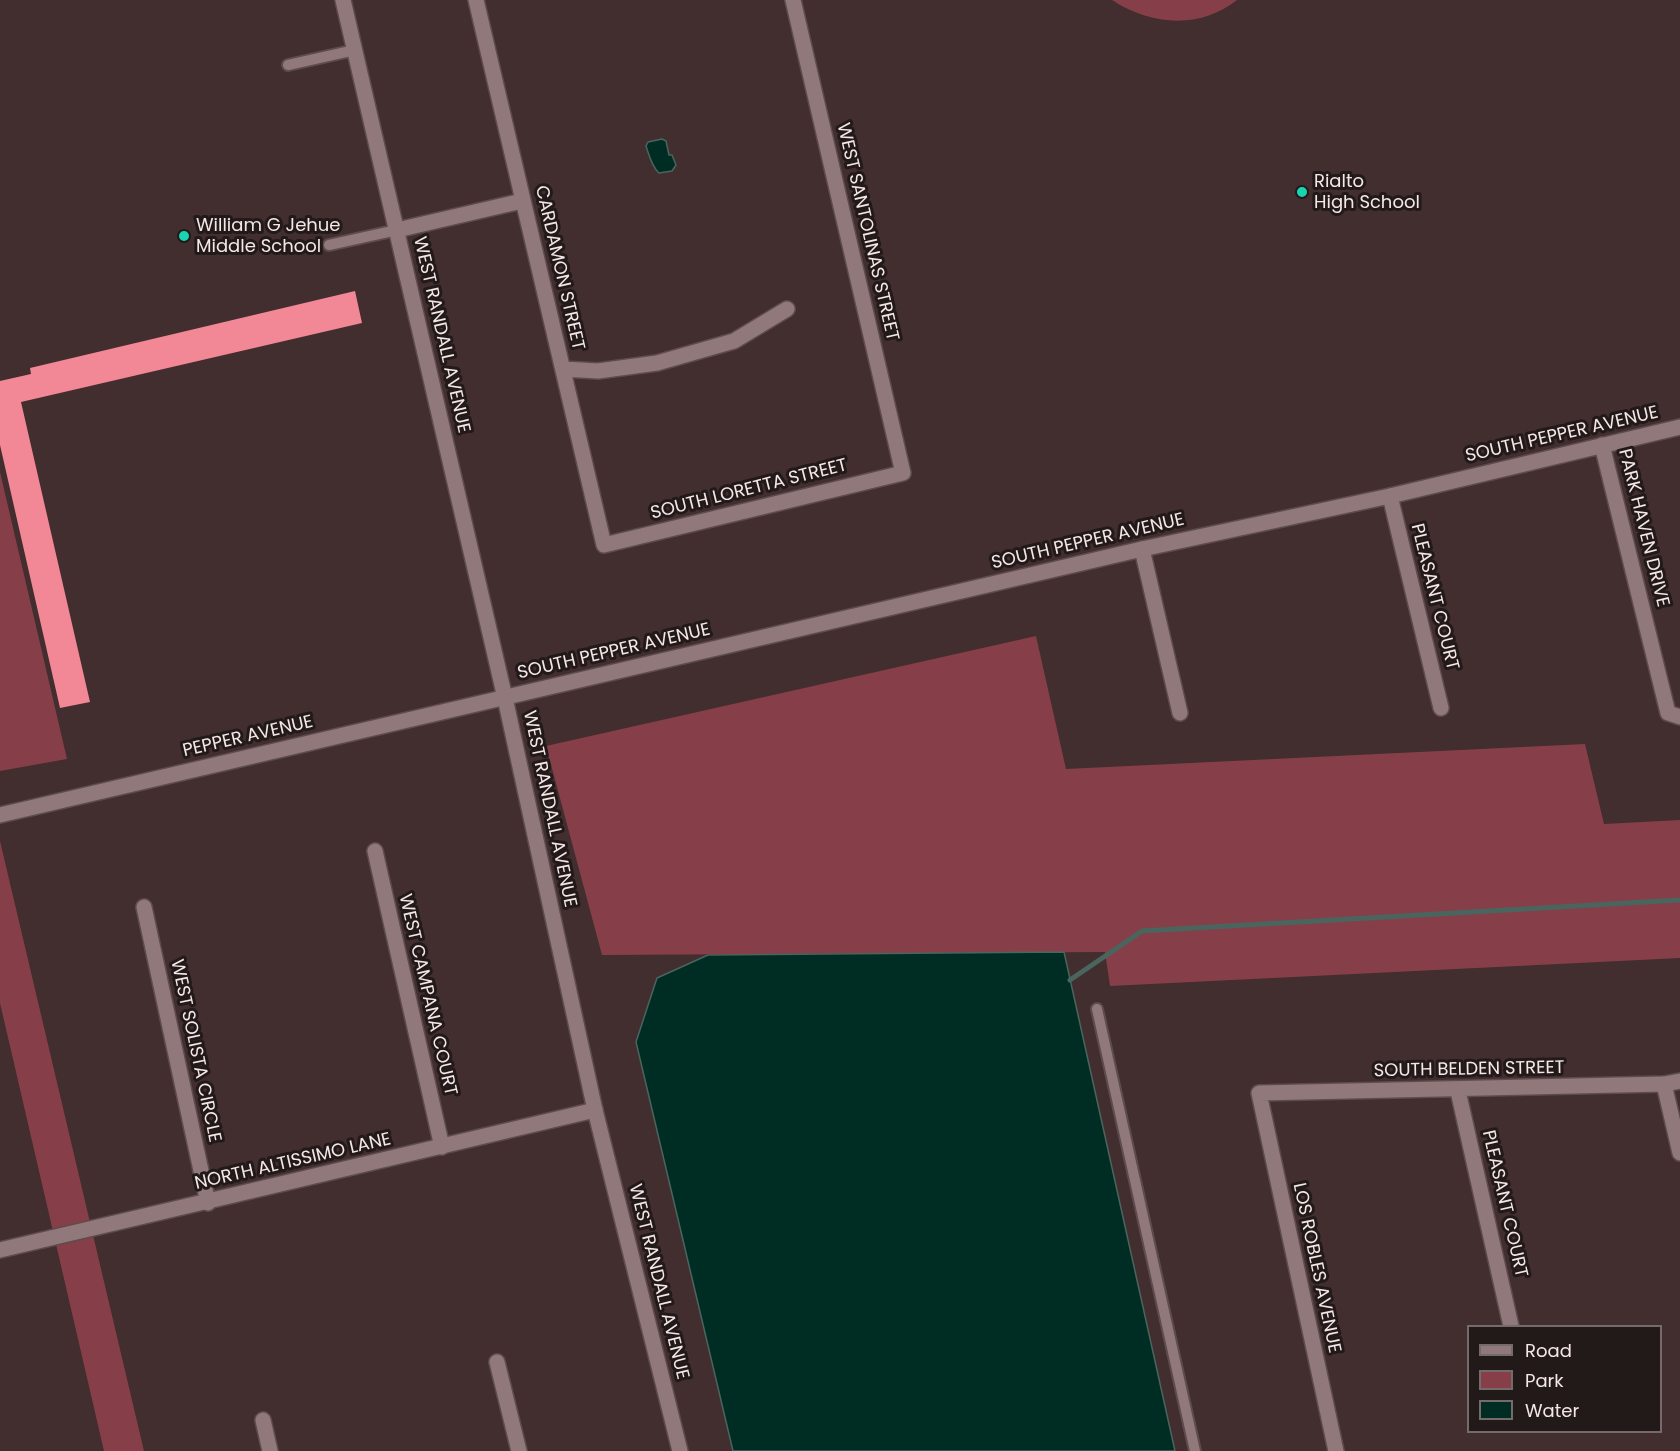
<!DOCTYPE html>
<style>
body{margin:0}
#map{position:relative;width:1680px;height:1451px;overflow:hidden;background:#422d2f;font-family:Poppins,sans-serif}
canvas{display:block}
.legend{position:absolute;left:1467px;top:1325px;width:195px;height:108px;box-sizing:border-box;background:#221919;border:2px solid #766b6c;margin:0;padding:8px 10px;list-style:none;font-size:18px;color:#f5e7e8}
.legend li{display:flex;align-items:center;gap:12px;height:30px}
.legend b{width:30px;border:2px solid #766b6c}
</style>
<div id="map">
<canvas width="1680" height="1451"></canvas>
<ul class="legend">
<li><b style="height:8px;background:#91787a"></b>Road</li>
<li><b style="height:16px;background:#863f49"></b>Park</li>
<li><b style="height:16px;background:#002d23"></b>Water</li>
</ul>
</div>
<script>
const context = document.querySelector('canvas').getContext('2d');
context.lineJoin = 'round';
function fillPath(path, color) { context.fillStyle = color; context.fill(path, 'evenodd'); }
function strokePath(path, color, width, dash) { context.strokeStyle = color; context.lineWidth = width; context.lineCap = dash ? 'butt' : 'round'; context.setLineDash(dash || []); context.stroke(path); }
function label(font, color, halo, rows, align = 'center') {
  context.font = font + ' Poppins,sans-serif'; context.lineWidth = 6; context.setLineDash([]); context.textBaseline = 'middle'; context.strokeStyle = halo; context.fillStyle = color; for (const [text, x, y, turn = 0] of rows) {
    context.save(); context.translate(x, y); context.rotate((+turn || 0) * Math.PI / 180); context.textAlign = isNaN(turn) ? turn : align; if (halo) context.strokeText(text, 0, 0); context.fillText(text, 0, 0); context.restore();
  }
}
fillPath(new Path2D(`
 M 1112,0 L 1237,0 C 1199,30 1150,25 1112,0 Z
 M 0,472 L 67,759 L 0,771 Z
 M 1036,636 L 1066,769 L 1585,744 L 1604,824 L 1680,820 L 1680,958 L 1110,986 L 1105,952 L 602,955 L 546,746 Z
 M 0,841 L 144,1451 L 104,1451 L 0,1003 Z`), '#863f49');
const water = new Path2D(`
 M 662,139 L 666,141 L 669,155 L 672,155 L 676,165 L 672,171 L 659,173 C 652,167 649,155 646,146 L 648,142 Z
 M 1064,952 L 1175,1451 L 733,1451 L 636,1042 L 657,978 L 708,955 Z`);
fillPath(water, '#002d23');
strokePath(water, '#4a655e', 1.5);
strokePath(new Path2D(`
 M 1070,980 L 1142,931 L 1680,900`), '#4a655e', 5);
fillPath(new Path2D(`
 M 355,291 L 362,323 L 21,402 L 90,702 L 60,708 L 0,445 L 0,381 L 31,374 L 30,368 Z`), '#f28895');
const service = new Path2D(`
 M 288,65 L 355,50
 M 329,245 L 397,230
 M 1097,1009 L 1195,1451`);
const minor = new Path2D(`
 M 476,0 L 604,545 L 903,473 L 793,0
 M 397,230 L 522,201
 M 563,369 L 598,371 L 657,363 L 734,341 L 787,309
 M 1602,445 L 1668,713 L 1680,717
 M 1390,496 L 1441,708
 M 1142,549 L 1180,713
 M 375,851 L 442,1147
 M 144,907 L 208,1203
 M 1664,1084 L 1680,1153
 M 1458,1091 L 1511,1326
 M 0,1250 L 595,1110
 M 497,1362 L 519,1451
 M 263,1420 L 270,1451
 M 1336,1451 L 1259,1093 L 1664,1084 L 1680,1081`);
const tertiary = new Path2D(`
 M 343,0 L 505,698 L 595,1110 L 680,1451`);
const secondary = new Path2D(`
 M 0,815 L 1142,549 L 1390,496 L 1680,427`);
strokePath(service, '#5d4c4d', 14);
strokePath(minor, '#5d4c4d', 18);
strokePath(tertiary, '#5d4c4d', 18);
strokePath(secondary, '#5d4c4d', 18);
strokePath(service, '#91787a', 10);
strokePath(minor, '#91787a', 15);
strokePath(tertiary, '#91787a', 15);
strokePath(secondary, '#91787a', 15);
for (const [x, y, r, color] of [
 [1302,192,6,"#18d5b2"],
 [184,236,6,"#18d5b2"]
]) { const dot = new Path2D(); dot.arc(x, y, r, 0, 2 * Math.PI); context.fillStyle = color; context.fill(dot); strokePath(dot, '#221919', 2); }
label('18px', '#f5e7e8', '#221919', [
 ["Rialto",1314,182],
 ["High School",1314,203],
 ["William G Jehue",196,226],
 ["Middle School",196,247]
], 'left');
label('18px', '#f5e7e8', '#221919', [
 ["WEST SANTOLINAS STREET",867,232,77],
 ["CARDAMON STREET",559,268,77],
 ["WEST RANDALL AVENUE",441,335,77],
 ["SOUTH PEPPER AVENUE",1562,435,-13],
 ["SOUTH LORETTA STREET",749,490,-14],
 ["PARK HAVEN DRIVE",1643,528,76],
 ["SOUTH PEPPER AVENUE",1088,542,-13],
 ["PLEASANT COURT",1434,597,76],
 ["SOUTH PEPPER AVENUE",614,652,-13],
 ["PEPPER AVENUE",248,737,-13],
 ["WEST RANDALL AVENUE",549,809,78],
 ["WEST CAMPANA COURT",427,995,77],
 ["WEST SOLISTA CIRCLE",195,1051,78],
 ["SOUTH BELDEN STREET",1469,1070,-1],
 ["NORTH ALTISSIMO LANE",293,1162,-13],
 ["PLEASANT COURT",1504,1204,77],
 ["LOS ROBLES AVENUE",1316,1268,78],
 ["WEST RANDALL AVENUE",658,1282,76]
]);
</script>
